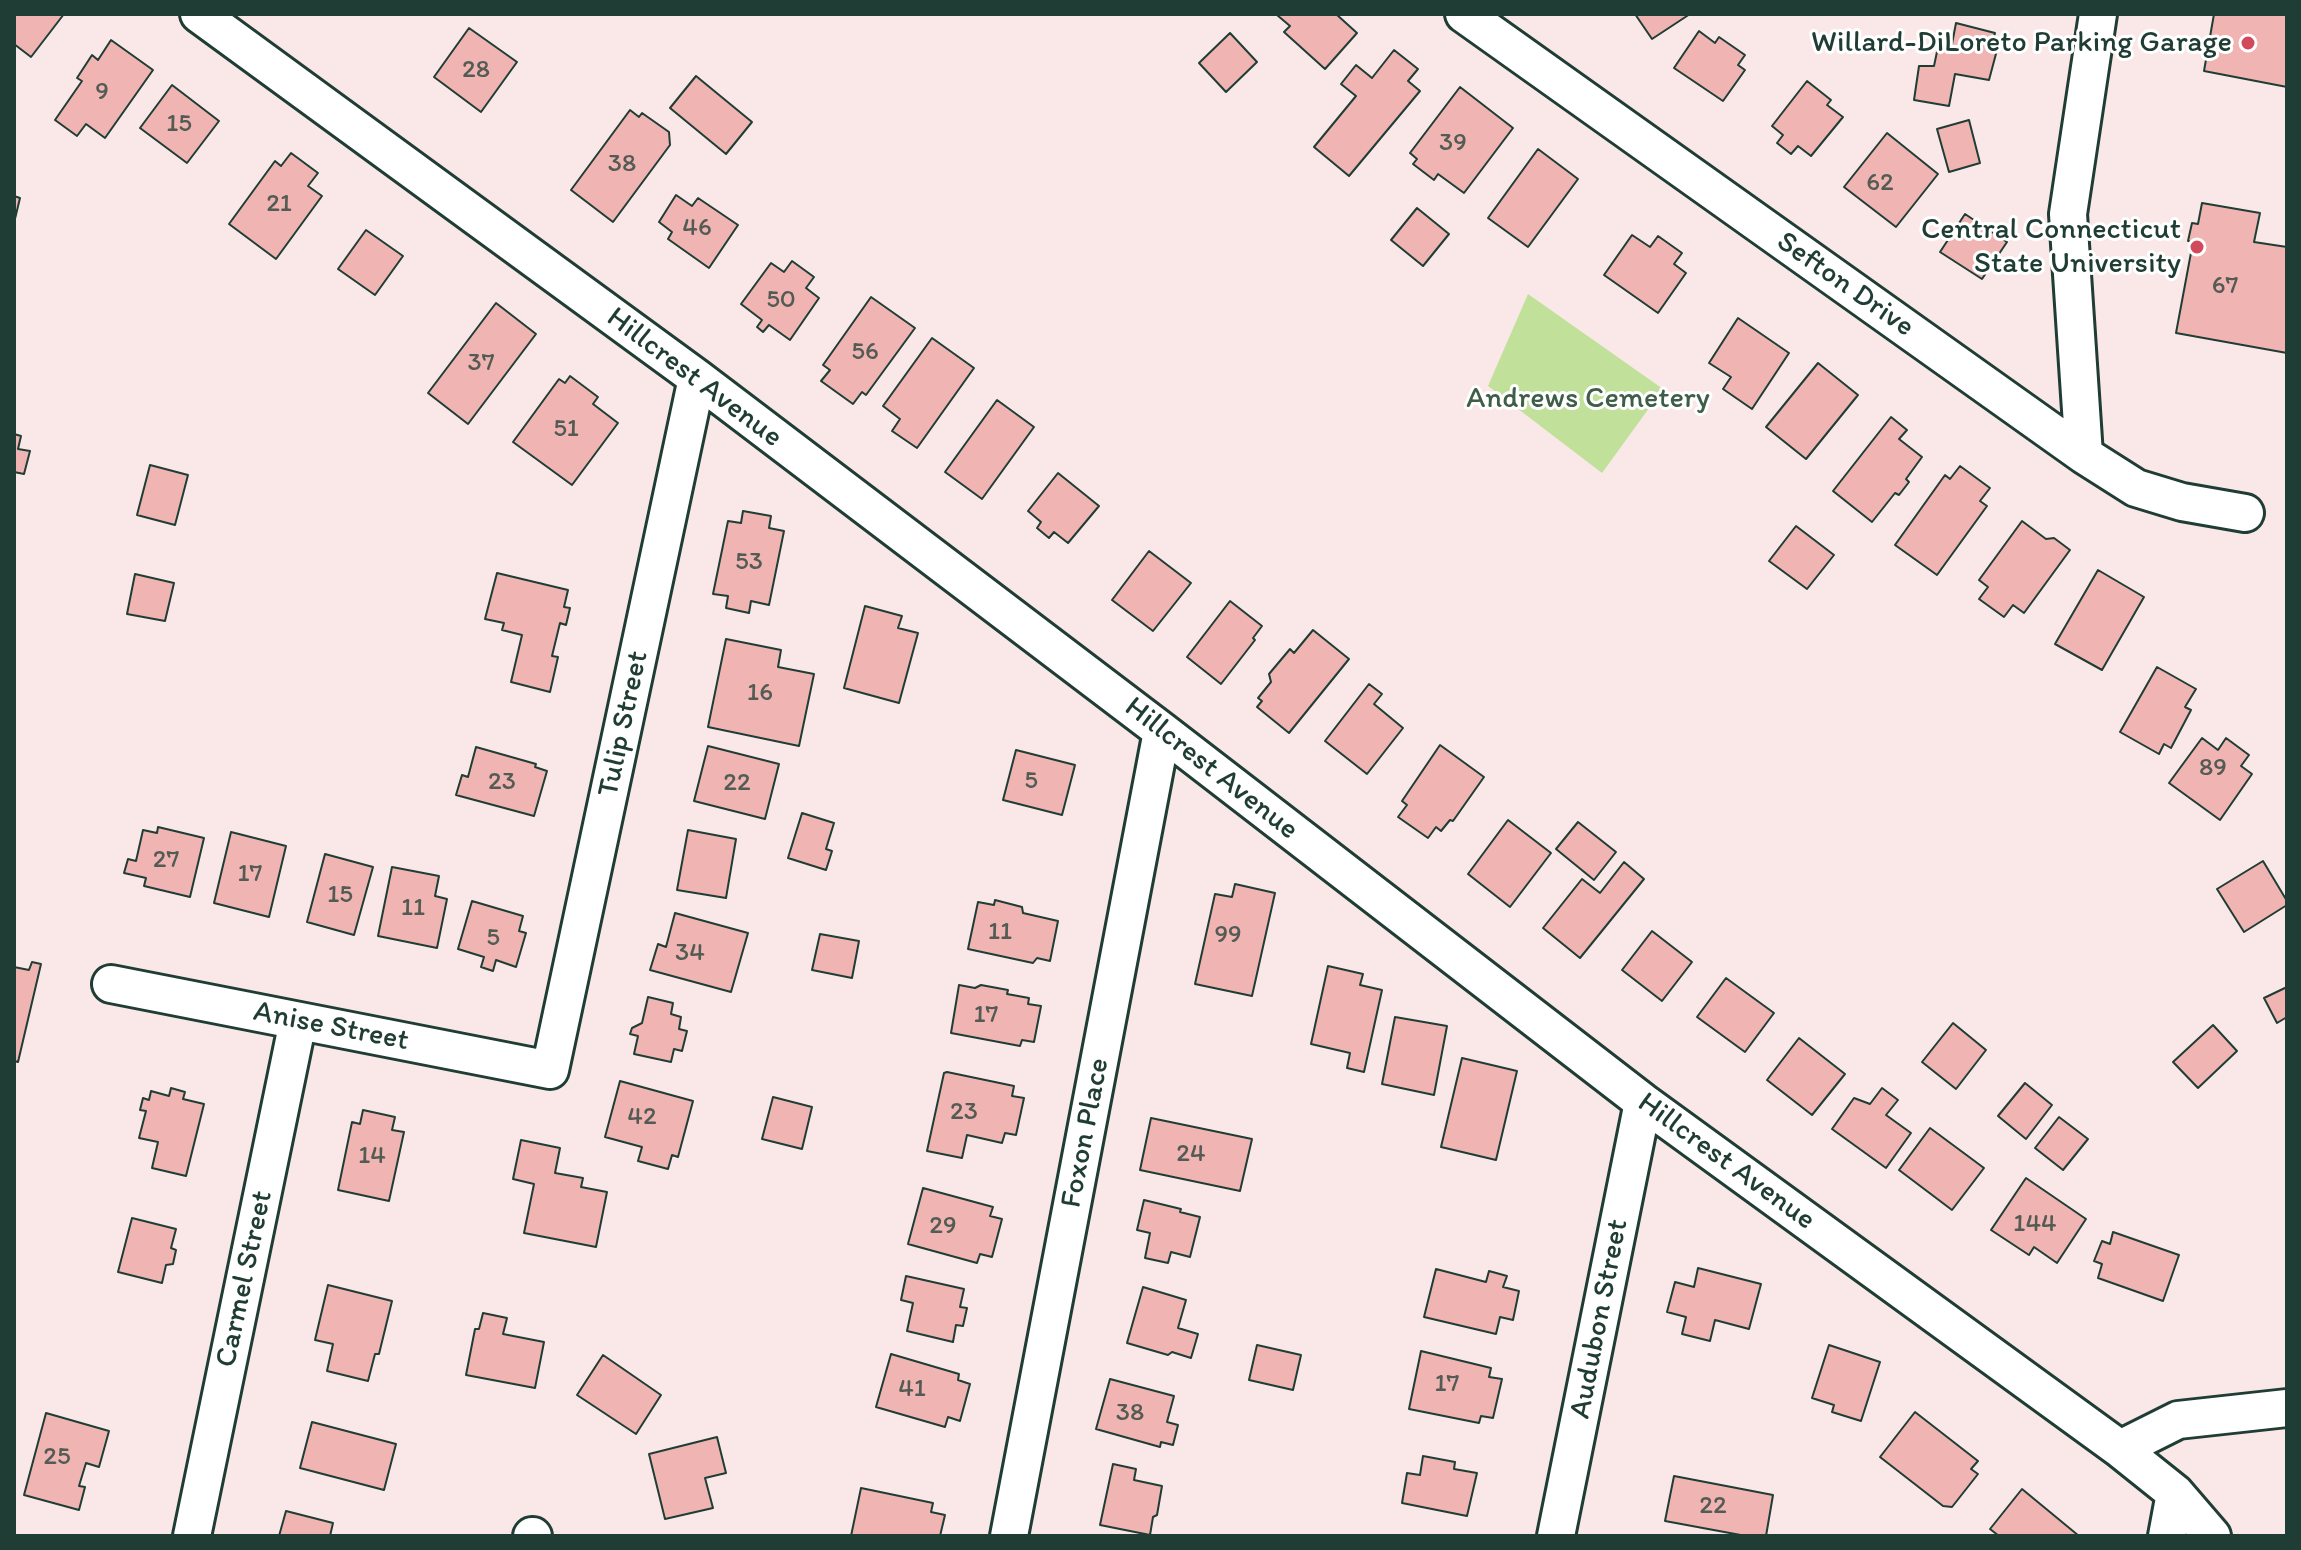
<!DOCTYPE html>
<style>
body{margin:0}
#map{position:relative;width:2301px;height:1550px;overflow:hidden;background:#fae8e8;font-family:Itim,sans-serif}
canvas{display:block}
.frame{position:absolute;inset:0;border:16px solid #1f3d34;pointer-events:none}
</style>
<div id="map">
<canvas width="2301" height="1550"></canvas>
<div class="frame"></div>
</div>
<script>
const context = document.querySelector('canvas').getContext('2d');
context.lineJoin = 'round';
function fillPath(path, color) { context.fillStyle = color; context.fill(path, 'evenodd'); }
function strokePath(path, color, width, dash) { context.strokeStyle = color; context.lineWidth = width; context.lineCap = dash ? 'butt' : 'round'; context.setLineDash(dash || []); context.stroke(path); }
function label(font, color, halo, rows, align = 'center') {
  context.font = font + ' Itim,sans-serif'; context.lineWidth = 6; context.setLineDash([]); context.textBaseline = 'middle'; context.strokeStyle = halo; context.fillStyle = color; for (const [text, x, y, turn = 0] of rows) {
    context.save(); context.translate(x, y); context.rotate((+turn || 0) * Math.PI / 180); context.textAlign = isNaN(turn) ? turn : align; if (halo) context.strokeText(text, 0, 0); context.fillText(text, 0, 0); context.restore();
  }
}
fillPath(new Path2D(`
 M 1528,294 L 1663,389 L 1602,473 L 1488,386 Z`), '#c1e099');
const building = new Path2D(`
 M 14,14 L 64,14 L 31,57 L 14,44 Z
 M 1336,14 L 1357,33 L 1325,69 L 1284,32 L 1290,26 L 1277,15 Z
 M 1635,14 L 1690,14 L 1652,39 Z
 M 2214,14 L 2287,14 L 2287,87 L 2204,71 Z
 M 1956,23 L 1995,33 L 1991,48 L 1997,50 L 1989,80 L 1955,74 L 1949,106 L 1914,100 L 1919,66 L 1934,66 L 1939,42 L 1952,44 Z
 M 469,28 L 517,62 L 481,112 L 434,77 Z
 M 1699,31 L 1715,43 L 1719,37 L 1745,55 L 1738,65 L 1745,70 L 1723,101 L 1674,68 Z
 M 1230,33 L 1257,62 L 1226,92 L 1199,63 Z
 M 111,40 L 153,70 L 105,138 L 86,124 L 77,136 L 55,120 L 82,81 L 77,78 L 92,55 L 98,60 Z
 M 1394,50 L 1418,69 L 1408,81 L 1420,91 L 1349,176 L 1314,147 L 1356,96 L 1341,84 L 1356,65 L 1372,78 Z
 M 696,76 L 752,122 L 726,154 L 670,108 Z
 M 1807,81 L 1831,100 L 1827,105 L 1843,117 L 1811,156 L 1798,146 L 1791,154 L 1777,143 L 1783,135 L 1772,126 Z
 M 172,85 L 219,121 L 187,163 L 140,128 Z
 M 1460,87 L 1513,128 L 1464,193 L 1438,174 L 1434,180 L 1413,164 L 1417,159 L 1410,153 Z
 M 630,110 L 639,117 L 642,113 L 669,132 L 670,145 L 613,222 L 571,190 Z
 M 1969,120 L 1980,163 L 1949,172 L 1937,129 Z
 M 1887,133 L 1938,174 L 1896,227 L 1844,187 Z
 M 1538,149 L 1578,179 L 1528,247 L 1488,218 Z
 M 291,153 L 318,173 L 308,186 L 322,196 L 276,259 L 229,224 L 275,161 L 281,166 Z
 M 676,195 L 692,206 L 698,198 L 738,225 L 709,268 L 668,239 L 672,232 L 659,222 Z
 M 14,196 L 20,198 L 14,223 Z
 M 2202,203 L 2260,213 L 2254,242 L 2287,247 L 2287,353 L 2176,333 L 2193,242 L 2188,241 L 2192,223 L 2198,224 Z
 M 1417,208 L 1449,234 L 1423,266 L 1391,240 Z
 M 1965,214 L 2007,242 L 1982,279 L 1940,252 Z
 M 366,230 L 403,256 L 375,295 L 338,269 Z
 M 1632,235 L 1650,247 L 1658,236 L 1682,253 L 1674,264 L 1686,273 L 1658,313 L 1604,275 Z
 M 792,261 L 814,277 L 806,288 L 819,298 L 790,340 L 769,325 L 763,332 L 757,327 L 762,320 L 741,304 L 771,263 L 784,272 Z
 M 871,297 L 915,328 L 866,395 L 862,392 L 853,404 L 821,381 L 830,370 L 823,365 Z
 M 496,303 L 536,334 L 468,424 L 428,393 Z
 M 1738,318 L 1789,353 L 1752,409 L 1723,389 L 1731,377 L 1709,363 Z
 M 932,338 L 974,368 L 917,448 L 892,431 L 900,419 L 883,406 Z
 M 1818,363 L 1858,395 L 1806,459 L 1766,427 Z
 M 570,376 L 598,397 L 593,404 L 618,423 L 572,485 L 513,442 L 559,379 L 565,383 Z
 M 997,400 L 1034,427 L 982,499 L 945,472 Z
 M 1891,417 L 1907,430 L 1899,439 L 1922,457 L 1906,479 L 1909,482 L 1899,495 L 1895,493 L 1872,522 L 1833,491 Z
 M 14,434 L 21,436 L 18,449 L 30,451 L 24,474 L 14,472 Z
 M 150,465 L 188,475 L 175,525 L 137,515 Z
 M 1960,466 L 1990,488 L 1980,501 L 1987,506 L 1937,575 L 1895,545 L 1945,475 L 1950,479 Z
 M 1058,473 L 1099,506 L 1068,543 L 1054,532 L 1049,538 L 1037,528 L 1041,522 L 1028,511 Z
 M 743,511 L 771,516 L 769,528 L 784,531 L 769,605 L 751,601 L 749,613 L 726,608 L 728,596 L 713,594 L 728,521 L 741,523 Z
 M 2022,521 L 2046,539 L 2054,538 L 2070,550 L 2024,613 L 2013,605 L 2004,617 L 1979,599 L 1988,587 L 1979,580 Z
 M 1796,526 L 1834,555 L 1807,589 L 1769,561 Z
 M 1149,551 L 1191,583 L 1153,631 L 1112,600 Z
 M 2098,570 L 2144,597 L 2102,670 L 2055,644 Z
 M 497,573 L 568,590 L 564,607 L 570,608 L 566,625 L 560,623 L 552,656 L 558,657 L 550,692 L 511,682 L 522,635 L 502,630 L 504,623 L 485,619 Z
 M 135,574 L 174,583 L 165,621 L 127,614 Z
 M 1230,601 L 1262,626 L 1253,638 L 1255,640 L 1221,684 L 1187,657 Z
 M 865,606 L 902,616 L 898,628 L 918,633 L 899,703 L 844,688 Z
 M 1313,630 L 1349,659 L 1289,733 L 1257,707 L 1262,701 L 1258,698 L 1271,682 L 1269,674 L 1290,649 L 1294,653 Z
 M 726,639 L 781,650 L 778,667 L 814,674 L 799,746 L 708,727 Z
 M 2157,667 L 2196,689 L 2185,707 L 2191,710 L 2171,748 L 2164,744 L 2159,754 L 2120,732 Z
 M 1369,684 L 1382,694 L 1374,704 L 1403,728 L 1367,774 L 1325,741 Z
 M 2202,738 L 2218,750 L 2226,738 L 2249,755 L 2241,766 L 2252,774 L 2220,820 L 2169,783 Z
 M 1440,745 L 1484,777 L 1453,821 L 1450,820 L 1441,831 L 1436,827 L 1428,838 L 1398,817 L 1407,805 L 1402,801 Z
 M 708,746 L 779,764 L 765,819 L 694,801 Z
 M 476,747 L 536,764 L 535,767 L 547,771 L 534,816 L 456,795 L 462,775 L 468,777 Z
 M 1016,750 L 1075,765 L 1062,815 L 1003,800 Z
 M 802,813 L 834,823 L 826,849 L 832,851 L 826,870 L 788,858 Z
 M 1508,820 L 1551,853 L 1510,907 L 1468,874 Z
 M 1578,822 L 1616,852 L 1594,880 L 1556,849 Z
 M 158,827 L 204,838 L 190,897 L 144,886 L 146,878 L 124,873 L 128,859 L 136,861 L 143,830 L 157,833 Z
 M 688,830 L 736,839 L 726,898 L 677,890 Z
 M 231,832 L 286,846 L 269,917 L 214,903 Z
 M 325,854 L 373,867 L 354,935 L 307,922 Z
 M 2263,861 L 2287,901 L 2287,905 L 2244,932 L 2217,889 Z
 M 1624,862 L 1644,879 L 1580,958 L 1543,928 L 1582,879 L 1600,893 Z
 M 392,867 L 439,876 L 435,896 L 447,899 L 437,948 L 378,936 Z
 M 1235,884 L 1275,893 L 1252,996 L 1195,984 L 1215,894 L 1232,897 Z
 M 995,900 L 1022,907 L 1023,913 L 1058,921 L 1050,961 L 1037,958 L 1033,963 L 968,949 L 978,902 L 994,905 Z
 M 472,901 L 523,916 L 519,931 L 526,933 L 516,967 L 496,960 L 493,971 L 481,967 L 484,957 L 458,949 Z
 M 675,913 L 748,933 L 731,992 L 650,970 L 658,944 L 666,947 Z
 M 1652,931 L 1692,962 L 1662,1001 L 1622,970 Z
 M 820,934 L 859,941 L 852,978 L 812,970 Z
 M 32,962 L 41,964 L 18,1062 L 14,1061 L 14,967 L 29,970 Z
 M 1328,966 L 1363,974 L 1360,985 L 1382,990 L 1364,1072 L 1347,1068 L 1350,1053 L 1311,1044 Z
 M 1726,978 L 1774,1013 L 1745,1052 L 1697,1017 Z
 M 959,985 L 975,988 L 981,985 L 1008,990 L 1007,994 L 1029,998 L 1028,1004 L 1041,1006 L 1034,1042 L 1022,1040 L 1020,1046 L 951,1033 Z
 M 2287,987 L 2287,1017 L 2277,1023 L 2264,998 Z
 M 648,997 L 673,1003 L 671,1014 L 681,1017 L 679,1029 L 687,1031 L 682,1051 L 674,1049 L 671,1062 L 634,1054 L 638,1036 L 630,1034 L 632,1028 L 642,1023 Z
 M 1395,1017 L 1447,1026 L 1434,1095 L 1382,1084 Z
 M 1953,1023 L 1986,1050 L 1956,1089 L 1922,1062 Z
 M 2213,1025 L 2237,1051 L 2198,1088 L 2173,1062 Z
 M 1799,1038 L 1845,1074 L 1812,1115 L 1767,1080 Z
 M 1462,1058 L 1517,1071 L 1496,1160 L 1441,1147 Z
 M 947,1072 L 1014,1086 L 1012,1096 L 1024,1098 L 1016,1135 L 1005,1133 L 1002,1143 L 967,1135 L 962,1158 L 927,1151 L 944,1073 Z
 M 620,1081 L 693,1101 L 678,1157 L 672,1155 L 668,1169 L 638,1161 L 642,1147 L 605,1137 Z
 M 2025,1083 L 2052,1105 L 2026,1139 L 1998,1116 Z
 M 171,1088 L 185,1092 L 183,1099 L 204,1104 L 186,1176 L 152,1168 L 158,1142 L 139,1138 L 146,1111 L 140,1110 L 143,1098 L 149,1100 L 151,1091 L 169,1096 Z
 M 1882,1088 L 1898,1100 L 1886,1115 L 1911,1133 L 1886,1168 L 1832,1129 L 1854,1098 L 1870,1104 Z
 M 773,1097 L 812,1107 L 802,1149 L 762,1139 Z
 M 363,1110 L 395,1117 L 392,1130 L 404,1132 L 389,1201 L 338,1190 L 352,1122 L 360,1124 Z
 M 2059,1117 L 2088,1139 L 2063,1170 L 2035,1148 Z
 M 1151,1118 L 1252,1139 L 1240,1191 L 1140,1170 Z
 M 1930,1128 L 1984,1168 L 1952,1210 L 1899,1170 Z
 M 521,1140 L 560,1148 L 555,1173 L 583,1178 L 581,1187 L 607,1192 L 596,1247 L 524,1233 L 534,1184 L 513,1179 Z
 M 2026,1178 L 2086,1219 L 2057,1263 L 2034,1247 L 2029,1255 L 1991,1230 Z
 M 923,1188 L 993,1207 L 990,1216 L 1002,1219 L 992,1257 L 980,1254 L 977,1263 L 908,1244 Z
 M 1144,1200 L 1181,1209 L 1180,1212 L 1200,1217 L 1190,1257 L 1171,1252 L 1168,1263 L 1145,1258 L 1150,1233 L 1137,1230 Z
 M 132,1218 L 176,1229 L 171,1248 L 176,1250 L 173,1264 L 166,1265 L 162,1283 L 118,1272 Z
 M 2113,1232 L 2179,1255 L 2163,1301 L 2098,1278 L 2102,1264 L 2094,1261 L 2102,1241 L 2110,1244 Z
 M 1698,1268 L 1761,1284 L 1749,1329 L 1715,1320 L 1710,1341 L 1682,1334 L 1686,1317 L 1667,1312 L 1675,1282 L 1694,1287 Z
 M 1436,1269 L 1486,1282 L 1489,1271 L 1507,1276 L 1503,1287 L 1519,1291 L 1513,1320 L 1500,1317 L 1496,1334 L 1424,1317 Z
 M 906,1276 L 964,1289 L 960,1307 L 967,1308 L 963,1326 L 956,1325 L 953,1342 L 907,1331 L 913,1303 L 901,1300 Z
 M 328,1285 L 392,1301 L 379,1354 L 375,1354 L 368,1381 L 327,1371 L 333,1344 L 315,1340 Z
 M 1143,1287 L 1186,1300 L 1178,1328 L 1198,1334 L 1191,1358 L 1172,1352 L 1168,1355 L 1127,1343 Z
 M 483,1313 L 507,1318 L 503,1334 L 544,1342 L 535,1388 L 466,1375 L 475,1329 L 479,1329 Z
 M 1257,1345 L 1301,1355 L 1293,1390 L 1249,1380 Z
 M 1829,1345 L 1880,1362 L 1861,1421 L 1832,1412 L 1834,1405 L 1812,1398 Z
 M 1421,1351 L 1491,1368 L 1489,1377 L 1502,1379 L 1493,1418 L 1481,1416 L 1479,1423 L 1409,1409 Z
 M 891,1354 L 959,1374 L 958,1380 L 970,1384 L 960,1421 L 948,1417 L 945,1427 L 876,1407 Z
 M 603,1355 L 661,1395 L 636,1434 L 577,1395 Z
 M 1110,1379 L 1174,1396 L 1167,1422 L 1178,1425 L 1173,1445 L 1161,1442 L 1160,1447 L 1096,1429 Z
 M 1915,1412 L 1978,1461 L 1971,1469 L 1978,1474 L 1952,1507 L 1943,1506 L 1880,1457 Z
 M 46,1413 L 109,1431 L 99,1467 L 86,1463 L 79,1486 L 85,1487 L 79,1510 L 24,1495 Z
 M 312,1422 L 396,1444 L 384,1490 L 300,1468 Z
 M 717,1437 L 726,1473 L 705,1478 L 713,1508 L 665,1519 L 649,1454 Z
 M 1423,1456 L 1455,1462 L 1454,1469 L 1477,1473 L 1467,1516 L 1402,1503 L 1407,1473 L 1420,1475 Z
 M 1113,1464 L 1136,1469 L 1134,1480 L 1162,1486 L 1157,1515 L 1153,1517 L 1150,1535 L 1100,1525 Z
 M 1674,1476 L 1773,1495 L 1766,1536 L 1746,1536 L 1665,1521 Z
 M 861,1488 L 933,1503 L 931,1512 L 945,1515 L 940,1536 L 851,1536 Z
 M 2022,1489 L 2079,1536 L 1999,1536 L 1990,1529 Z
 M 286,1511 L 333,1523 L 330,1536 L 279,1536 Z`);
fillPath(building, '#f0b4b2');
strokePath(building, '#1f3d34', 2);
const minor = new Path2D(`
 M 199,14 L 697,378 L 1162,731 L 1643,1102 L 2120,1449 L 2175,1493 L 2212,1536
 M 1464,14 L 2084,455 L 2136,488 L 2182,502 L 2245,513
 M 2084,455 L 2068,214 L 2098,14
 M 111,984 L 550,1070 L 697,378
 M 2120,1449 L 2178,1420 L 2287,1408
 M 192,1536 L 298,1021
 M 532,1536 L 533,1536
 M 1009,1536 L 1162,731
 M 1556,1536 L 1643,1102
 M 2167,1536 L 2175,1493`);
strokePath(minor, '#1f3d34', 42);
strokePath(minor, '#fff', 36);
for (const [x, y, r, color] of [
 [2248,43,8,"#d1495b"],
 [2197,247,8,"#d1495b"]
]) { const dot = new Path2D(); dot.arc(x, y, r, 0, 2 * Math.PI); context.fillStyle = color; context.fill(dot); strokePath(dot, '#fff', 3); }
label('26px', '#535b54', null, [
 ["28",476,70],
 ["9",102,92],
 ["15",179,124],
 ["39",1453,143],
 ["38",622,164],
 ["62",1880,183],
 ["21",279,204],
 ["46",697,228],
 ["67",2225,286],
 ["50",781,300],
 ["56",865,352],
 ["37",481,363],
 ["51",566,429],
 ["53",749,562],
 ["16",760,693],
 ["89",2213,768],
 ["5",1031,781],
 ["23",502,782],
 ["22",737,783],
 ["27",166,860],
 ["17",250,874],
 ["15",340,895],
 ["11",413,908],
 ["11",1000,932],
 ["99",1228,935],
 ["5",493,938],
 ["34",690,953],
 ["17",986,1015],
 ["23",964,1112],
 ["42",642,1117],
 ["24",1191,1154],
 ["14",372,1156],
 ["144",2035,1224],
 ["29",943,1226],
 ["17",1447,1384],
 ["41",912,1389],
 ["38",1130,1413],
 ["25",57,1457],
 ["22",1713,1506]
]);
label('30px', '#1f3d34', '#fff', [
 ["Willard-DiLoreto Parking Garage",2232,43],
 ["Central Connecticut",2181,230],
 ["State University",2181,264]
], 'right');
label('30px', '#1f3d34', '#fff', [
 ["Sefton Drive",1845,285,35],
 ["Hillcrest Avenue",694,378,37],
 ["Tulip Street",624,724,-78],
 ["Hillcrest Avenue",1211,769,38],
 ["Anise Street",331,1027,11],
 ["Foxon Place",1086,1133,-79],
 ["Hillcrest Avenue",1726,1162,36],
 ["Carmel Street",245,1279,-78],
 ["Audubon Street",1600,1319,-79]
]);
label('30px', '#3f5e48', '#fff', [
 ["Andrews Cemetery",1588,399]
]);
</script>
